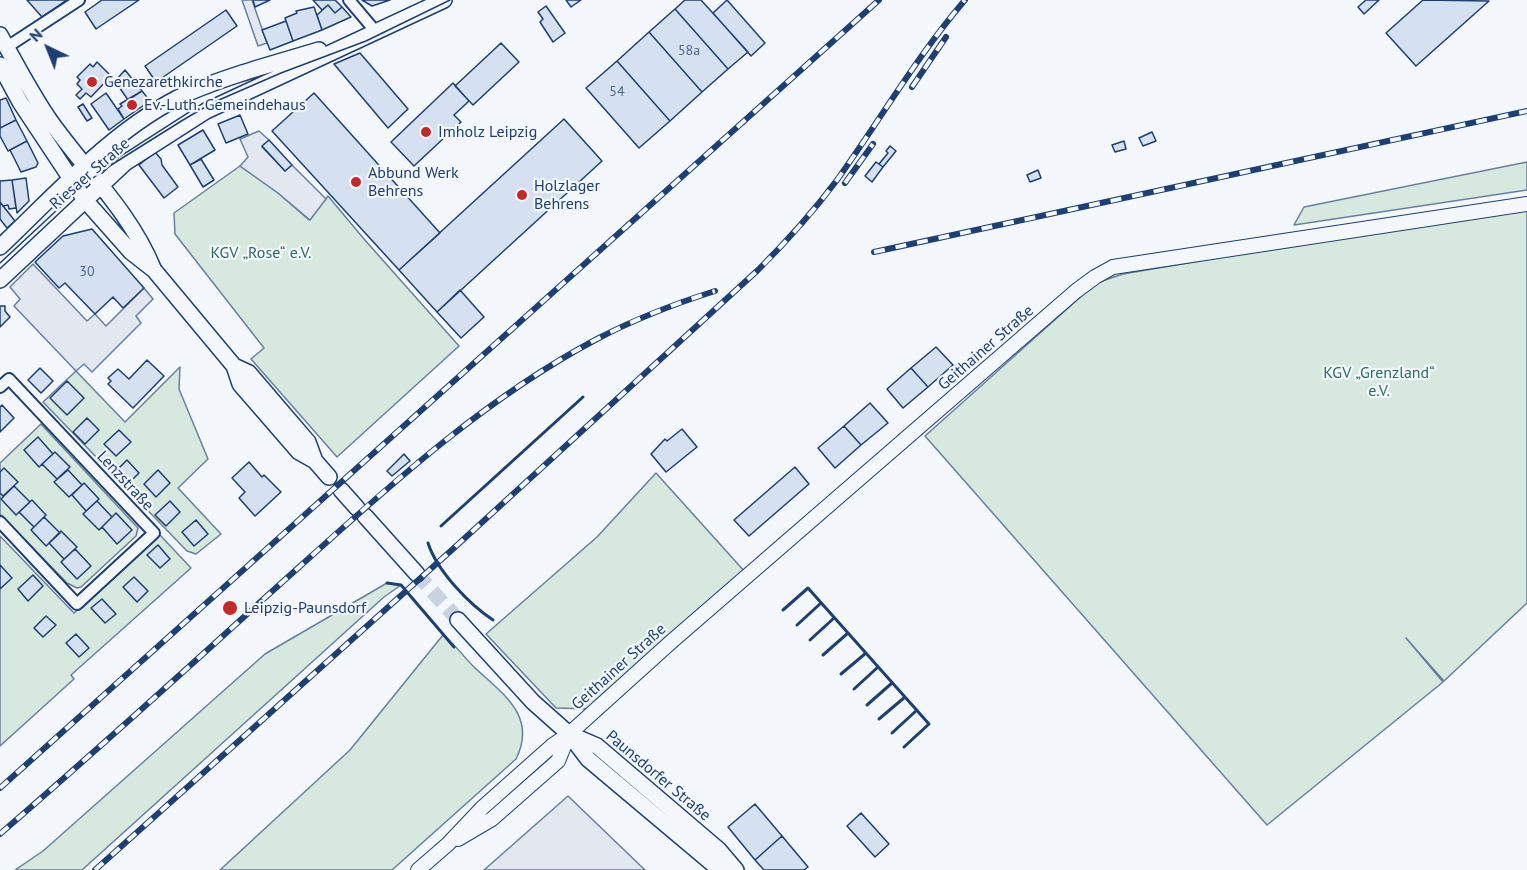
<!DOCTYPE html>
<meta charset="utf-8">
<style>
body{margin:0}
#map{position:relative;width:1527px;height:870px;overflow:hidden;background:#f4f7fb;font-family:"PT Sans",sans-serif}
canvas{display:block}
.north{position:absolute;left:18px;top:18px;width:60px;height:60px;-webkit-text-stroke:4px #f4f7fb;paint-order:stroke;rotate:317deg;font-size:16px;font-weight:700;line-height:24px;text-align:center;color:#1d3f73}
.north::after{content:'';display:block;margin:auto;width:21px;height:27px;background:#1d3f73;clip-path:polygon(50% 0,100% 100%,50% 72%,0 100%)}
</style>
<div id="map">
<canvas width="1527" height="870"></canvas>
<div class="north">N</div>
</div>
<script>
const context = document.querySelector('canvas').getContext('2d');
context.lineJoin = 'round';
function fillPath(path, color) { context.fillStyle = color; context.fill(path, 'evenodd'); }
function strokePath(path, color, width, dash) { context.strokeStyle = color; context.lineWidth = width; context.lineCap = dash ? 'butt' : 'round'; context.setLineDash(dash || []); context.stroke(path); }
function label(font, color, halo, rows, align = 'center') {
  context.font = font + ' "PT Sans",sans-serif'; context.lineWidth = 4.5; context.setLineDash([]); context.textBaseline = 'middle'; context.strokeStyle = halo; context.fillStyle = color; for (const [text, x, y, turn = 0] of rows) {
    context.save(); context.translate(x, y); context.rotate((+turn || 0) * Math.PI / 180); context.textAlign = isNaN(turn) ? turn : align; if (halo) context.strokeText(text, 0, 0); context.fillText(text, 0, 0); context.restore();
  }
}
const green = new Path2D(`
 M 1527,162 L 1527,190 L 1294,225 L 1304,207 Z
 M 240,166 L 278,193 L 309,220 L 328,196 L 364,239 L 459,346 L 337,457 L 251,359 L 264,348 L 175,234 L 174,213 Z
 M 1527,209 L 1527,603 L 1444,681 L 1406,638 L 1443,682 L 1267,825 L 925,436 L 1096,283 L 1123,274 L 1316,241 Z
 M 180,367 L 179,389 L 208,459 L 178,488 L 221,534 L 196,554 L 187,551 L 43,402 L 76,371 L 125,422 Z
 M 41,424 L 138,528 L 136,536 L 81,587 L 77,588 L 67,583 L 0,514 L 0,463 Z
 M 656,473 L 746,573 L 590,709 L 556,708 L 486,634 L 597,537 Z
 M 159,534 L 191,568 L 71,675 L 74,679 L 0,746 L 0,536 L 74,613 Z
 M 387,583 L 401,585 L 384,597 L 82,870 L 15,870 L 43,851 L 265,654 Z
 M 443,635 C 452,641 464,657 473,666 C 501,693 538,715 516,759 L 392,870 L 220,870 L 350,750 Z`);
fillPath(green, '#d7e8df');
strokePath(green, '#687fa3', 1.5);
const parking = new Path2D(`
 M 242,0 L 252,0 L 267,43 L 258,46 Z
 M 259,131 L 269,140 L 262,147 L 285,171 L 292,165 L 326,199 L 310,220 L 278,193 L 240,166 L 248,157 L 240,139 Z
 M 33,264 L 87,321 L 95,314 L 106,326 L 144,288 L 153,299 L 136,316 L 141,323 L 92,372 L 84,364 L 76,371 L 14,306 L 20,299 L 10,287 Z
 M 568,796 L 645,870 L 484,870 Z`);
fillPath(parking, '#e3e8f0');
strokePath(parking, '#687fa3', 1.5);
const building = new Path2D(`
 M 27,0 L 67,0 L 42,17 Z
 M 102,0 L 139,0 L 96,29 L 85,12 Z
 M 253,0 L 270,0 L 255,7 Z
 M 313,0 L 335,0 L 342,7 L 335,13 L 328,5 L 322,10 Z
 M 362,0 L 390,0 L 372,6 Z
 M 566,0 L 581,0 L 571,7 Z
 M 685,0 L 701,0 L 748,52 L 728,69 L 675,9 Z
 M 727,0 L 765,43 L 751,56 L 713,13 Z
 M 1366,0 L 1379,0 L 1364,14 L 1358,7 Z
 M 1423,0 L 1489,1 L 1416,66 L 1386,33 Z
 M 328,5 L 335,13 L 342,7 L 351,17 L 322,30 L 317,15 Z
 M 546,6 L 565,33 L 553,42 L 540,22 L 543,19 L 538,12 Z
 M 314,7 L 322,30 L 293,41 L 285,18 L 297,13 L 296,11 Z
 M 675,9 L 728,69 L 702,92 L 649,32 Z
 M 226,10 L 237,26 L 156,82 L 145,66 Z
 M 286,21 L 293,41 L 270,50 L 262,30 Z
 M 649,32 L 702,92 L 670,121 L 617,61 Z
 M 501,43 L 519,62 L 473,105 L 455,86 Z
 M 360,53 L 408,109 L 388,128 L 334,64 Z
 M 617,61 L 670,121 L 639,148 L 586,88 Z
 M 97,62 L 111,76 L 91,97 L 86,93 L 80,99 L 76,95 L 82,89 L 77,84 L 80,80 L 77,77 L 90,64 L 93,67 Z
 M 125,70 L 142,91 L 128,100 L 115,81 Z
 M 453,83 L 469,101 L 454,115 L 461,122 L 414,166 L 391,142 Z
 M 142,91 L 150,101 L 124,119 L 118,109 L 122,106 L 120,104 Z
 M 106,93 L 124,119 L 109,130 L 91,104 Z
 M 314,93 L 440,233 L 399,270 L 272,131 Z
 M 6,98 L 16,120 L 0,128 L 0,100 Z
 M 83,104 L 92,118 L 87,121 L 78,107 Z
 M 240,115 L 248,134 L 226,143 L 218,124 Z
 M 564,119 L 602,161 L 437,312 L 399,270 Z
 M 16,120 L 27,141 L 8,151 L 0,136 L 0,128 Z
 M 203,130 L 215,150 L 190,165 L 178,145 Z
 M 1152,132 L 1156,141 L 1143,146 L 1139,138 Z
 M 269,140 L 292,165 L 285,171 L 262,146 Z
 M 27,141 L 38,163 L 36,167 L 21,172 L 10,150 Z
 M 1124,141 L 1126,149 L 1115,152 L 1112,145 Z
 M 890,146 L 896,151 L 883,167 L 879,164 L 888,153 L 886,151 Z
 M 155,152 L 161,159 L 162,165 L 178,187 L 164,198 L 139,165 Z
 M 201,159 L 214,180 L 203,187 L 190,165 Z
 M 876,162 L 883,167 L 872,182 L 865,176 Z
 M 1038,170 L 1041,178 L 1030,182 L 1027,175 Z
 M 26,178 L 29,201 L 17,213 L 12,180 Z
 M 12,180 L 16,208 L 9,209 L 8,205 L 3,206 L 0,202 L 0,181 Z
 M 0,202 L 15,221 L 7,228 L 0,219 Z
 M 92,229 L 144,288 L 123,308 L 113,297 L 95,314 L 65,283 L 59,288 L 35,262 L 63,236 Z
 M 460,290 L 484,317 L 461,338 L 437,312 Z
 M 0,306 L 5,306 L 5,311 L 10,317 L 0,327 Z
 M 936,347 L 953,365 L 928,387 L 911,368 Z
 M 147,360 L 164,376 L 133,408 L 108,384 L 111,381 L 108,378 L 118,369 L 129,379 Z
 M 40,368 L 53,381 L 41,393 L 28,380 Z
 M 911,368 L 928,387 L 903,408 L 887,389 Z
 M 67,381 L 84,398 L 67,415 L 50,398 Z
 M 870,403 L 888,423 L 861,445 L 844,426 Z
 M 2,405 L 14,418 L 0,432 L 0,407 Z
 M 87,418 L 99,430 L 85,444 L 73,432 Z
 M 844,426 L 861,445 L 835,468 L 818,448 Z
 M 682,429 L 697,447 L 666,472 L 651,454 L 665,439 L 667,441 Z
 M 119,430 L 131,442 L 116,456 L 104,444 Z
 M 38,437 L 53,454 L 39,467 L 24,450 Z
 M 55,452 L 70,467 L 57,479 L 42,464 Z
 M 404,454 L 410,461 L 392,476 L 387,471 Z
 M 127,460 L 139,473 L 125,487 L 113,474 Z
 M 249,462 L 262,477 L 264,475 L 281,492 L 255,516 L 239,498 L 245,492 L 232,478 Z
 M 795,467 L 809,484 L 749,536 L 734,520 Z
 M 4,468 L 18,482 L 3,496 L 0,493 L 0,472 Z
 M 68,470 L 82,485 L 69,497 L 54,482 Z
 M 158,470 L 170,483 L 156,497 L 144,484 Z
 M 84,483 L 99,499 L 86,511 L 72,495 Z
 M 14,486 L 30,502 L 16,515 L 1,499 Z
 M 32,500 L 46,515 L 34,527 L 19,512 Z
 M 97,501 L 112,517 L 99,530 L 83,514 Z
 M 170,501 L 180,512 L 166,526 L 155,515 Z
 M 116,513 L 132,530 L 117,544 L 102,527 Z
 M 44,517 L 60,533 L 46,546 L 31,530 Z
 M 196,520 L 208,534 L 194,546 L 182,532 Z
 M 61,531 L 77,547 L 64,559 L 49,543 Z
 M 158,545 L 170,559 L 160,568 L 147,555 Z
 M 75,549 L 91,566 L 77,579 L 61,562 Z
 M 0,565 L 12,578 L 0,589 Z
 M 33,575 L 43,586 L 28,601 L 18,589 Z
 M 134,577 L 148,591 L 137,602 L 123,587 Z
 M 102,599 L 116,614 L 105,623 L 91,608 Z
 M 46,616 L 56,625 L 43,637 L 34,628 Z
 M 76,634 L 89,648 L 79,657 L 66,643 Z
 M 755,804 L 782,836 L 755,860 L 728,827 Z
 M 861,813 L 889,844 L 875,857 L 847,826 Z
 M 782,836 L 808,867 L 804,870 L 764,870 L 755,860 Z`);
fillPath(building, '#d5e0f0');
strokePath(building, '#1d3f73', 1.5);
strokePath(new Path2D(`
 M 417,574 L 458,620`), '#c9d2e0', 15, [15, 8]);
const minor = new Path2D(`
 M 349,0 L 376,32
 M 7,47 L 79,0
 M 0,387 L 9,379 L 154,533 L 77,604 L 0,522`);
const tertiary = new Path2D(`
 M 458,839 L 492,819 L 558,761 L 569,734
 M 418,870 L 448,844 L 482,808 L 553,745 L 569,734 L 671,642 L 1076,291 L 1095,277 L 1113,267 L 1527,204`);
const secondary = new Path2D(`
 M 0,35 C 16,64 32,95 51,122 C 86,171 130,212 153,268
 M 0,65 L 20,102 L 85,200 L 131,252 L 154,270 L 234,366 L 240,384 L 299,452 L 315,461 L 329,477
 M 0,247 C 56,194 116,126 188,93 C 230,75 276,63 319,50
 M 0,280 L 125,163 L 206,111 L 444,0
 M 234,366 L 249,373 L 284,414 L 308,442 L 315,461
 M 341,490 L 357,508
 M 365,516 L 417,574
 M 458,620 L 533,702 L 569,734 L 588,759 L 720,870
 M 569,734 L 597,746 L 719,850 L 736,870`);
strokePath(minor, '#1d3f73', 14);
strokePath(tertiary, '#1d3f73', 16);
strokePath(secondary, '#1d3f73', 18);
strokePath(minor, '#f4f7fb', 10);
strokePath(tertiary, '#f4f7fb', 14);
strokePath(secondary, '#f4f7fb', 15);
strokePath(new Path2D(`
 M 0,263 L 85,184 L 108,167 L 183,120 L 212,103 L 281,73 L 366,41 L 450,0`), '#1d3f73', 1.5);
const rail = new Path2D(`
 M 912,87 L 946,37
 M 845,183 L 873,144
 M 874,252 L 1527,111
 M 0,788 L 879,0
 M 0,834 C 90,756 179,676 268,595 C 371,503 474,404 597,339 C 635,319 674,304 715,291
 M 95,870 L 454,548 L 758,270 C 786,242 813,212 837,180 C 880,120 917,56 965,0`);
strokePath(rail, '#1d3f73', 6);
strokePath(rail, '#f4f7fb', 4, [11]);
strokePath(new Path2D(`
 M 441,526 L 583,397
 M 428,543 C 437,571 469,604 493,620
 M 387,583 L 401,585 L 454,647
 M 783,610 L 808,588 L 929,724 L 904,747
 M 797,625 L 821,603
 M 810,640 L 834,618
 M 823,655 L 848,633
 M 841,674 L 866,653
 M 854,689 L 878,667
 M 867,705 L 892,683
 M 879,719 L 905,697
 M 892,733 L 917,710`), '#1d3f73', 3);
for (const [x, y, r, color] of [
 [92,82,6,"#c62828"],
 [132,105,6,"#c62828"],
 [426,132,6,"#c62828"],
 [356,182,6,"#c62828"],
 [522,195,6,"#c62828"],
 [230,608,8,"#c62828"]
]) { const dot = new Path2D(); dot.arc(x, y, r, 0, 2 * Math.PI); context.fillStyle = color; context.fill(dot); strokePath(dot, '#f4f7fb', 2); }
label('14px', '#4b6792', null, [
 ["58a",689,51],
 ["54",617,92],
 ["30",87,272]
]);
label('16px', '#1d3f73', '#f4f7fb', [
 ["Genezarethkirche",104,82],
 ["Ev.-Luth. Gemeindehaus",144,105],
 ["Imholz Leipzig",438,132],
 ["Abbund Werk",368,173],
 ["Behrens",368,191],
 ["Holzlager",534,186],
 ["Behrens",534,204],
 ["Leipzig-Paunsdorf",244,608]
], 'left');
label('16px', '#1d3f73', '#f4f7fb', [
 ["Riesaer Straße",90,174,-41],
 ["Geithainer Straße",986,348,-41],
 ["Lenzstraße",125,481,47],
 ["Geithainer Straße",619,667,-42],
 ["Paunsdorfer Straße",658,776,40]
]);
label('16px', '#2c6c60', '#f4f7fb', [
 ["KGV „Rose“ e.V.",261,253],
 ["KGV „Grenzland“",1379,373],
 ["e.V.",1379,391]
]);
</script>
